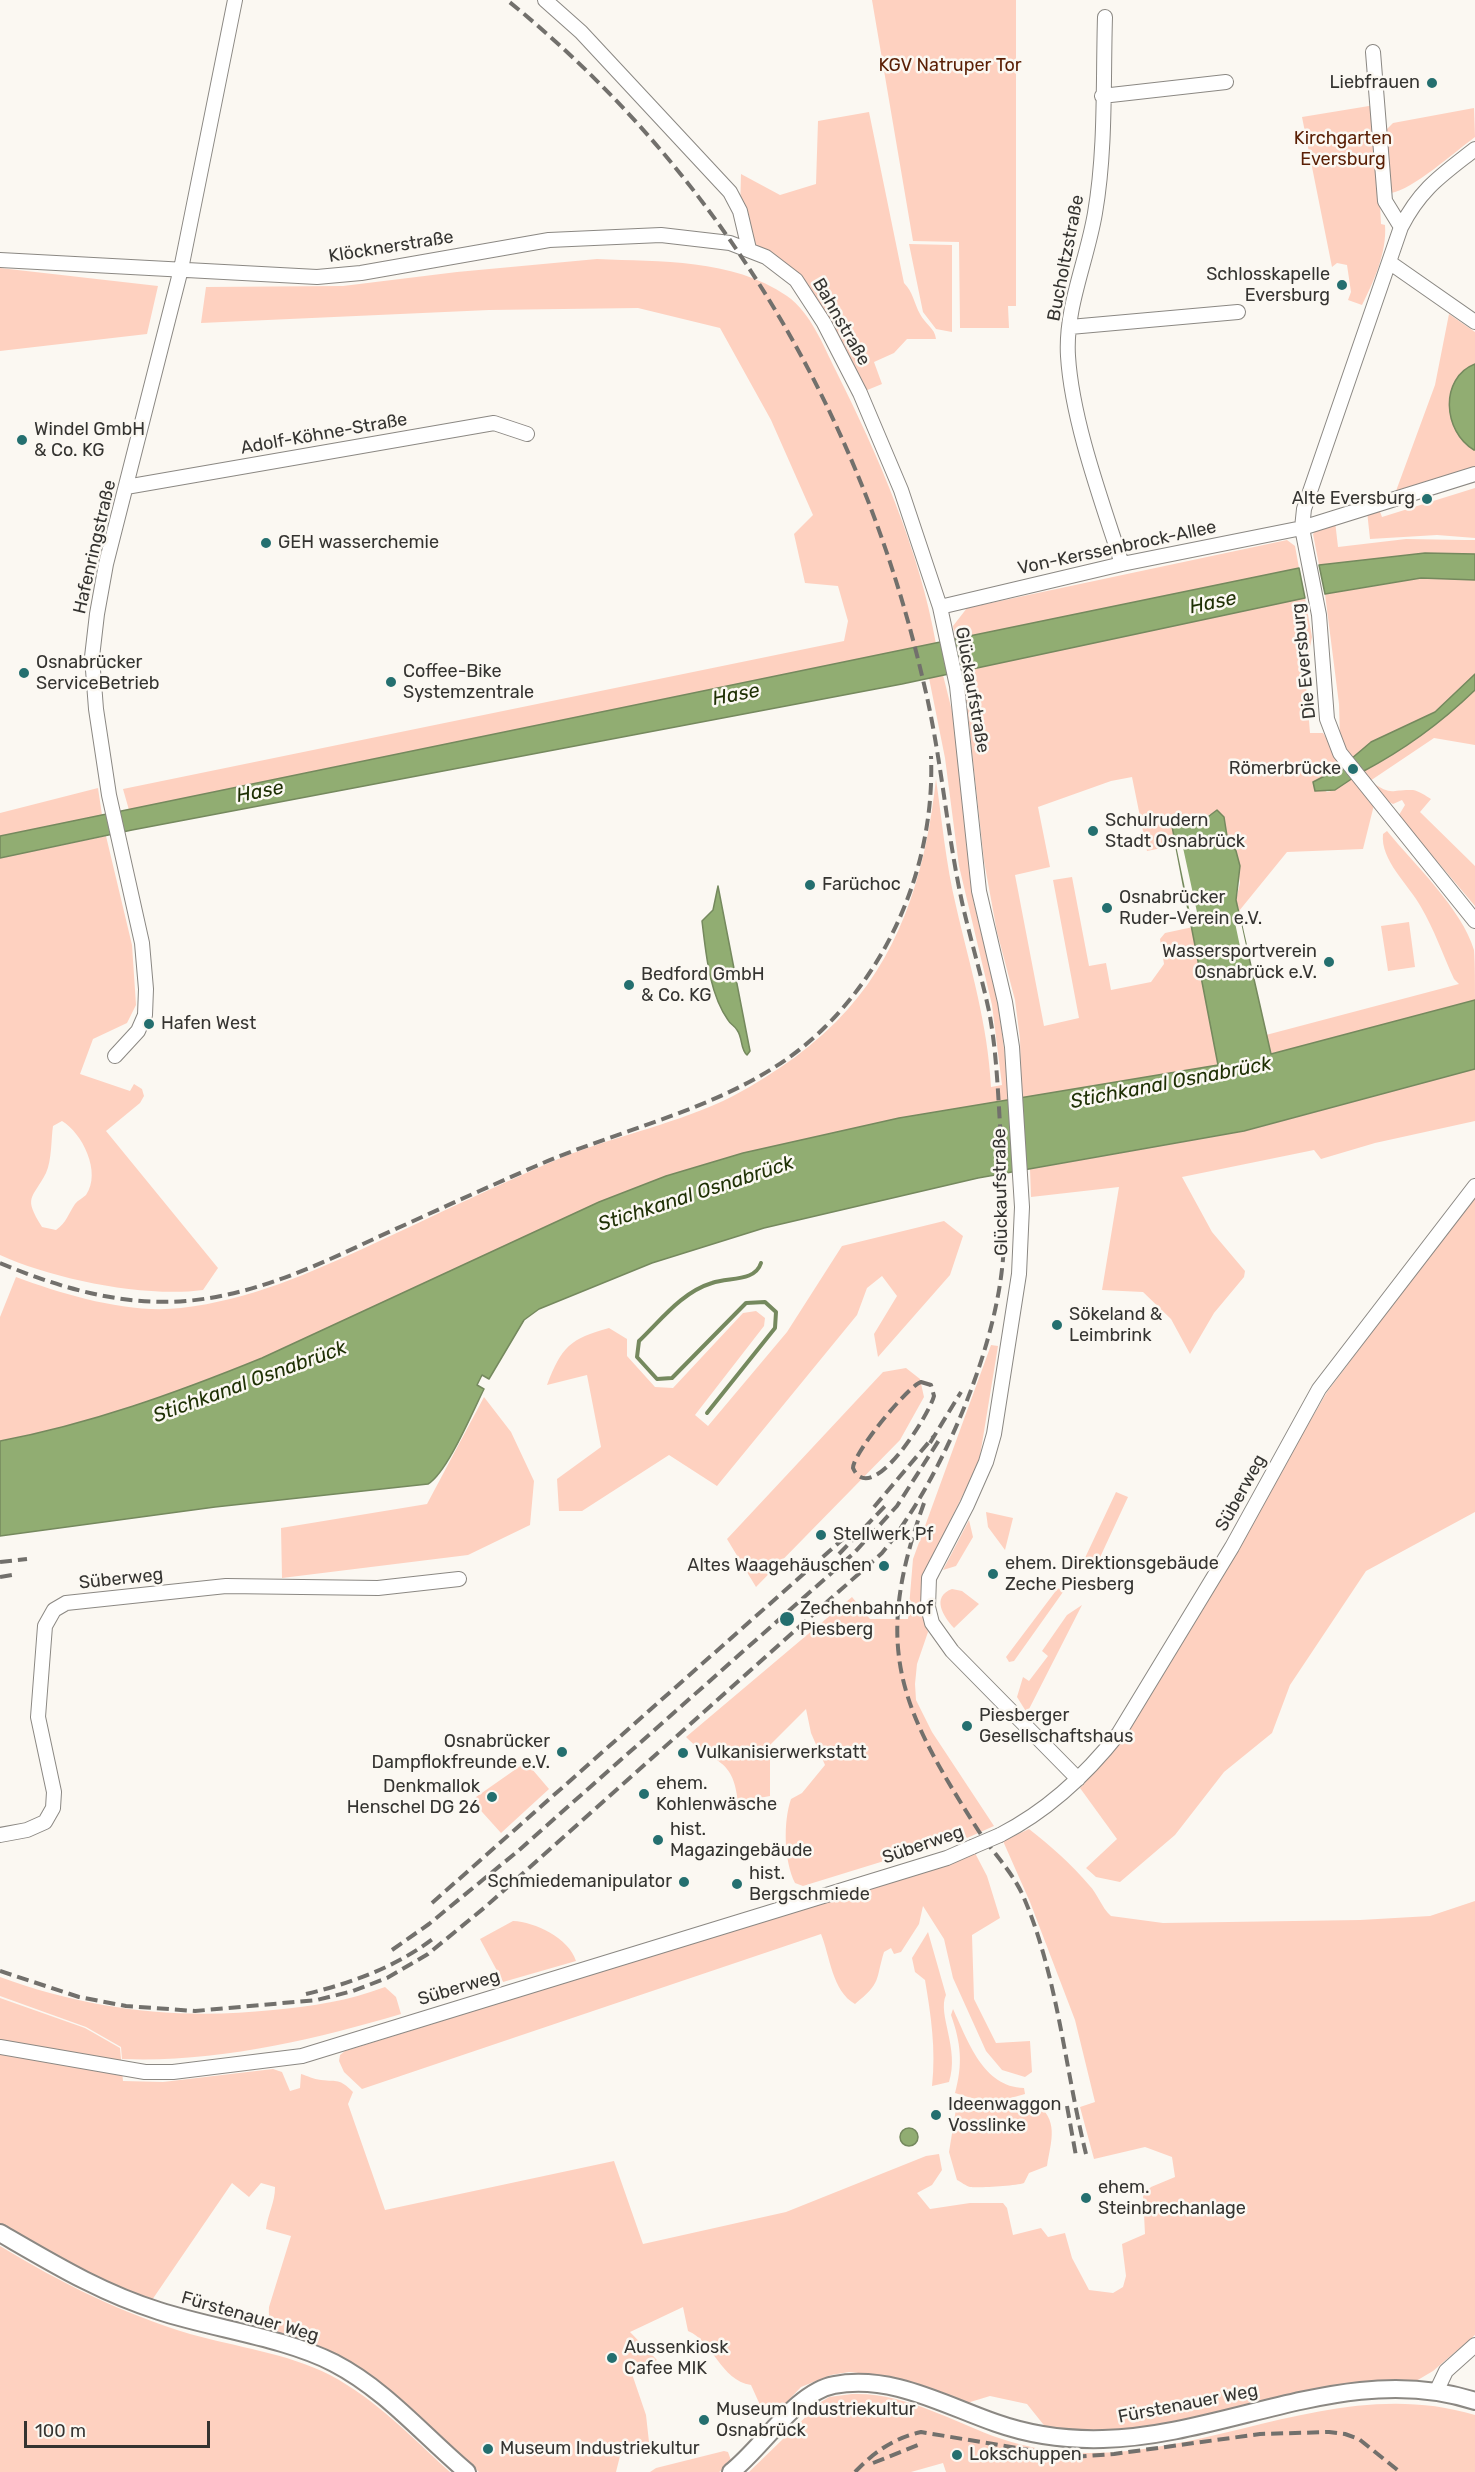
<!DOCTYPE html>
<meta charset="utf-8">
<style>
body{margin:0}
#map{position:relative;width:1475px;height:2472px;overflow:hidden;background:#fbf8f2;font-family:Rubik,sans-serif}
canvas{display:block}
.scale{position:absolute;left:24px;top:2421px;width:186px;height:27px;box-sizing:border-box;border:3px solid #353431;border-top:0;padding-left:8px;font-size:18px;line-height:21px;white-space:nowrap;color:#353431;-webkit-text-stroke:4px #fbf8f2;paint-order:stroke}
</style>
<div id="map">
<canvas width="1475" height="2472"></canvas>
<div class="scale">100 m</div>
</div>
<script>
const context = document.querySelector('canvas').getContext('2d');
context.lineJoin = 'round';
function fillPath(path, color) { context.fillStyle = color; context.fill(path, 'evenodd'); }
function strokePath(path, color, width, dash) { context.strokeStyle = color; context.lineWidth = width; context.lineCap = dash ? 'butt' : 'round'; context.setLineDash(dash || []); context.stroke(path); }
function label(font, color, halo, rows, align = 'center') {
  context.font = font + ' Rubik,sans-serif'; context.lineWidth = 5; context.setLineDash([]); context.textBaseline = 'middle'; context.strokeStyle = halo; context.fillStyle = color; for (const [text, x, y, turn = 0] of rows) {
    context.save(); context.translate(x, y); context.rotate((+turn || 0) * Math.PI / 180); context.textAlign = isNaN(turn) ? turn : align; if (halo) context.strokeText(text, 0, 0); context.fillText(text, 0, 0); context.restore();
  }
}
fillPath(new Path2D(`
 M 872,0 L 1016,0 L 1016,306 L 1008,306 L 1009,328 L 960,328 L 959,242 L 913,241 Z
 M 1375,105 L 1381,224 L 1385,225 C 1387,252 1374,281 1362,305 L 1348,300 L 1351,292 L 1347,265 L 1337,263 L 1332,267 L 1302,117 Z
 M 1474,108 L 1475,137 C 1456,151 1412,190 1391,193 L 1385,131 L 1393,123 Z
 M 869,112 L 904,283 C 913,292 914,303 920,314 C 925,324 935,328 936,339 L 907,339 L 894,353 L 874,362 L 882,384 L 860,393 L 808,295 L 749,249 L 740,211 L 741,174 L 780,195 L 816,184 L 818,121 Z
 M 909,244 L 952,245 L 952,332 L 936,329 L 923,312 Z
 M 597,259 C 661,262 731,258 787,296 C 811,313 823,345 836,371 C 878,455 920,551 936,644 L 129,810 L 123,789 L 844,641 L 848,621 L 838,586 L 805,583 L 794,534 L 813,515 L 771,420 L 720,328 L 638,308 L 489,310 L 201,323 L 206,287 L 343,286 L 457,272 Z
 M 0,268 L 158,286 L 147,334 L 0,351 Z
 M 1449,314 L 1475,332 L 1475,467 L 1396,491 L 1435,385 Z
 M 1475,488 L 1475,538 L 1437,535 L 1370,539 L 1367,511 L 1379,509 L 1382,517 Z
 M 1335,521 L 1338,547 L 1406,539 L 1465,540 L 1475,540 L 1475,554 L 1425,553 L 1319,565 L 1313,534 L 1319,527 Z
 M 1287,540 L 1295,546 L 1299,568 L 955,639 L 953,626 L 967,608 Z
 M 1421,578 L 1475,580 L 1475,674 L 1435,712 L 1371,742 L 1351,759 L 1340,740 L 1339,704 L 1325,594 Z
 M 1305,598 L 1312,637 L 1305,672 L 1310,733 L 1323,733 L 1344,766 L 1313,782 L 1327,792 L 1335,790 L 1353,778 L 1374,805 L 1363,849 L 1287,852 L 1239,911 L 1236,900 L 1240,883 L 1236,851 L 1227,836 L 1224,817 L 1210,814 C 1197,825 1187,821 1171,821 L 1176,845 L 1147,851 L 1132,777 L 1111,781 L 1038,807 L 1050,867 L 1015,875 L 1044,1026 L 1079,1018 L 1053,880 L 1072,877 L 1089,966 L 1106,963 L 1111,990 L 1151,982 L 1164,964 L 1160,939 L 1165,933 L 1193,927 L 1219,1065 L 899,1118 L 743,1153 L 666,1176 L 599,1202 L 262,1358 C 176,1393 90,1424 0,1441 L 0,1317 L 16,1277 C 65,1295 128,1314 181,1308 C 250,1300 310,1273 373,1244 C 436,1215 499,1184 563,1157 C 618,1135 680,1123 733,1096 C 776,1073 816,1045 848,1009 C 905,945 927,862 936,779 C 942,821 946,865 956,906 C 970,967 988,1024 991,1087 L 1002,1085 L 992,1005 L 959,866 L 945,758 L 929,678 L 943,675 L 953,715 L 973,899 L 998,1004 L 1009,1085 L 1021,1085 L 1020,1039 L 1015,1000 L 997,932 L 984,861 L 963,671 Z
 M 1475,690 L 1475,745 L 1434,738 L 1370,781 C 1393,797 1390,789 1413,790 C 1419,791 1426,796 1431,799 L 1420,812 L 1475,866 L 1475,906 L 1403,821 L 1399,815 L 1405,805 L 1402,800 L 1393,804 L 1385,800 L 1362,772 C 1404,750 1441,723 1475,690 Z
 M 98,788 L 102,815 L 0,836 L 0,813 Z
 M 1387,831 C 1414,864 1462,909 1474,950 C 1475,964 1475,985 1475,1000 L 1271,1054 L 1266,1035 L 1459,984 L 1454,979 C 1443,955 1434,929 1421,907 C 1409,885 1380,860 1383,834 Z
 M 106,836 L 132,945 L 136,1005 L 127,1023 L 93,1039 L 80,1074 L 130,1091 L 134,1084 L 142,1089 L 144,1096 L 140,1103 L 106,1131 L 218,1268 L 203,1290 C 145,1298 53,1279 0,1255 L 0,858 ZM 62,1121 C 82,1133 102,1172 86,1195 C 83,1198 78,1200 75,1204 C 68,1214 67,1222 56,1230 L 42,1227 C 23,1196 32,1200 46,1173 C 52,1160 51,1139 53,1126 Z
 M 1409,922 L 1415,967 L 1388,971 L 1381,926 Z
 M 1475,1069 L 1475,1121 L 1375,1143 L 1321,1159 L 1314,1150 L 1182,1177 L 1212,1232 L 1245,1271 L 1244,1277 L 1214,1313 L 1190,1354 L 1171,1319 L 1143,1292 L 1102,1290 L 1119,1187 L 1031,1197 L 1030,1169 L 1245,1131 Z
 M 1475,1195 L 1475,1512 L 1366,1571 L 1290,1685 L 1272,1733 L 1224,1772 L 1175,1835 L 1120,1882 L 1096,1877 L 1086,1868 L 1117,1839 L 1080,1788 L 1120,1743 L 1144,1706 L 1327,1392 Z
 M 944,1221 L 963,1236 L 950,1275 L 878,1357 L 874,1334 L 897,1296 L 882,1276 L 867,1288 L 857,1315 L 717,1486 L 669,1455 L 582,1511 L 559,1511 L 557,1479 L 601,1447 L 587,1375 L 547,1385 C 562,1346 570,1339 609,1328 L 627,1339 L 627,1356 L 655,1387 L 673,1388 L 743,1313 L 756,1311 L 765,1318 L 764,1326 L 695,1415 L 708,1426 L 787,1332 L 842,1246 Z
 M 991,1345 L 998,1346 L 979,1462 L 924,1574 L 921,1609 L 928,1632 L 917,1664 L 915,1684 L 916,1700 L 932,1732 L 994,1826 L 967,1838 L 965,1836 L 803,1886 L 795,1883 C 784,1861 783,1822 791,1799 L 802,1793 L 825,1765 L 811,1733 L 806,1709 L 770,1745 L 770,1796 L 738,1802 C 733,1755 713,1765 686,1737 L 852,1597 L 870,1619 L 908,1619 L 913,1559 Z
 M 906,1368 L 920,1379 L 924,1397 L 900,1440 L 756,1587 L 727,1539 L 883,1372 Z
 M 484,1397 L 511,1432 L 534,1481 L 530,1525 L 468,1555 L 282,1578 L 281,1528 L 427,1504 Z
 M 1116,1492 L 1128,1497 L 1096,1566 L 1084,1560 Z
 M 986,1512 L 1013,1518 L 1005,1550 L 988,1527 Z
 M 969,1520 L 973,1537 L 956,1566 L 943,1570 Z
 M 1058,1588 L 1063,1592 L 1014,1661 L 1009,1662 L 1006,1657 Z
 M 952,1589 L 962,1591 L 979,1604 L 954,1628 C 943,1616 931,1597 952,1589 Z
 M 1082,1605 L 1027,1713 L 1017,1697 L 1023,1677 L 1029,1681 L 1048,1656 L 1042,1651 L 1067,1615 Z
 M 526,1762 L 549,1789 L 501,1833 L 474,1803 L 476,1797 Z
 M 1029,1829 C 1051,1846 1071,1864 1089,1885 C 1098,1894 1101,1907 1111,1916 L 1163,1923 L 1360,1920 L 1430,1916 L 1475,1901 L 1475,2335 L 1433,2371 L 1411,2384 L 1141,2430 L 1085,2433 L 1047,2429 L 1027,2404 L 990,2396 L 967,2403 L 914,2383 L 888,2376 L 849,2372 L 831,2375 L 801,2387 L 784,2405 L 765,2416 L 751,2385 C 720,2380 714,2342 688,2331 L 683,2307 L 630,2332 L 657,2360 L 632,2374 L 646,2415 L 649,2442 L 620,2456 L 616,2472 L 479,2472 L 393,2394 L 359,2369 L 280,2336 C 271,2326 268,2320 269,2307 L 291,2236 L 266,2229 C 268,2213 275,2203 275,2187 L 261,2183 L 249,2197 L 232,2183 L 152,2300 L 117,2289 L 0,2225 L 0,1998 L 85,2028 L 120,2048 L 123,2081 L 163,2082 L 273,2069 L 282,2072 L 290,2091 L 300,2088 L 301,2074 C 308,2076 313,2079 321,2080 C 338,2082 339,2078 353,2092 L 348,2104 L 385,2210 L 614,2161 L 643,2244 L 786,2212 L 926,2156 L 939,2154 L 942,2170 L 932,2185 L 917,2193 L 930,2209 L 970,2203 L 1003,2203 L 1007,2208 L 1013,2235 L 1041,2228 L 1048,2237 L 1065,2233 L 1072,2258 L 1089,2290 L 1113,2293 L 1123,2287 L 1126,2276 L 1122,2244 L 1145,2234 L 1143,2195 L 1151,2187 L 1175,2177 L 1172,2157 L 1145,2147 L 1094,2159 L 1080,2107 L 1095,2102 L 1075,2020 L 1030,1902 L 1003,1841 Z
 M 975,1853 L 987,1876 L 1000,1918 L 972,1935 L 974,1999 L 996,2043 L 1030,2041 L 1032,2072 L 1025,2077 L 1002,2070 L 986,2051 L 953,1978 L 944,1939 L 923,1906 L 919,1924 L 901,1952 L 894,1954 L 891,1948 L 884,1952 C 875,1981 882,1982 855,2004 C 832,1991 830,1956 821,1934 L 362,2089 L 344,2072 L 339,2061 L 340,2055 L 345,2051 L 951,1863 Z
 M 513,1921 C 535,1922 569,1938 576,1961 L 503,1982 L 480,1939 Z
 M 928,1932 L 946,1995 C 937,2014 960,2049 949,2082 L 932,2086 C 936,2049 931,2016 925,1980 L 915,1972 L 912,1958 Z
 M 0,1977 C 90,2010 179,2020 273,2010 C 313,2006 348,2001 385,1987 L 396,1997 L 401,2014 C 314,2040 213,2063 122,2059 L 121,2047 L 86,2027 L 0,1996 Z
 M 953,2009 C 968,2041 983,2087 1024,2088 L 1025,2094 C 1000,2102 980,2102 955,2093 C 963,2064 961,2043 951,2015 Z
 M 1034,2102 C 1060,2119 1051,2141 1047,2166 L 1029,2173 L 1024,2183 C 1015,2186 979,2188 970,2187 C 966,2186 961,2182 957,2180 L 949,2152 L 956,2109 C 985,2113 1006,2110 1034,2102 Z
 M 0,2246 C 61,2283 121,2313 190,2334 C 236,2347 287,2353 330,2375 C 377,2400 411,2437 450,2472 L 0,2472 Z
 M 852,2394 C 906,2392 952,2422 1002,2439 C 1029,2448 1059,2453 1087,2453 C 1218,2454 1343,2375 1475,2415 L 1475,2472 L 946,2472 L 943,2463 L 911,2472 L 749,2472 L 821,2402 L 829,2397 Z
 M 724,2451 L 728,2452 L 732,2463 L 719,2472 L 650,2472 L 656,2468 Z`), '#fed1c0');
const water = new Path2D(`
 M 1475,364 L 1475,450 L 1474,450 C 1443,432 1439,378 1475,364 Z
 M 1425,553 L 1475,554 L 1475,580 L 1421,578 L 1325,594 L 1319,565 Z
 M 1299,568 L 1305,598 L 902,684 L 132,830 L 0,858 L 0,836 Z
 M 1475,674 L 1475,690 C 1441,723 1404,750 1362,772 L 1351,759 L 1371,742 L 1435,712 Z
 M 1344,766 L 1353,778 L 1335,790 L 1315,791 L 1313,782 Z
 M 1217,810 L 1224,817 L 1227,836 L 1236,851 L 1240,866 L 1236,900 L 1271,1054 L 1475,1000 L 1475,1069 L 1244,1131 L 978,1178 L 764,1228 L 652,1263 L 539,1309 L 524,1320 L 489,1379 L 482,1375 L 477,1385 L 484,1389 C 473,1411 447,1473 428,1484 L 215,1507 L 0,1536 L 0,1441 C 90,1424 176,1393 262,1358 L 599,1202 L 666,1176 L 743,1153 L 899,1118 L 1218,1065 L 1171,821 L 1173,815 L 1180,814 L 1190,823 L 1201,822 Z
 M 718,886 L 750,1051 L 747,1055 C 740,1049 743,1038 737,1030 C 735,1026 730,1024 728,1020 C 709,993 706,953 702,921 L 713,910 Z
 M900 2137a9 9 0 1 1 18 0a9 9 0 1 1-18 0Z`);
fillPath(water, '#91ad72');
strokePath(water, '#75895e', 1.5);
fillPath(new Path2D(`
 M 1182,843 L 1200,926 L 1193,927 L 1176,845 Z
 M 1234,918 L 1240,918 L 1248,955 L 1242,956 Z`), '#fbf8f2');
strokePath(new Path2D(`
 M 707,1413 L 775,1328 L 776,1312 L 765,1302 L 746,1303 L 672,1378 L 657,1379 L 637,1357 L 639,1341 C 661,1320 682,1292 712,1283 C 729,1277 755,1282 761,1263`), '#75895e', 4);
const minor = new Path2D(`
 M 545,0 L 581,32 L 730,192 L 740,211 L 749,249
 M 1105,17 C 1103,82 1106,149 1095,213 C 1087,261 1065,308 1068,356 C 1072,421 1102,502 1122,564
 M 1373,52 L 1385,201 L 1401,227
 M 1102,96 L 1226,82
 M 1475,149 C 1442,175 1421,188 1401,227 L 1304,509 L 1302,528 L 1319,615 L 1327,719 L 1340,753 L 1475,921
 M 0,260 L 317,277 L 361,273 L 549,240 L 661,235 L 730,243 L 766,257 L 796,280 L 824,323 L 860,393 L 901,490 L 940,607 L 957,686 L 979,891 L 1005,1002 L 1012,1047 L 1022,1207 L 1019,1274 L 994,1434 L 986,1462 L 967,1505 L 929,1578 L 928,1607 L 932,1623 L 952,1651 L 1078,1779
 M 1389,262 L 1475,322
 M 1070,327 L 1238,312
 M 126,487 L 494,423 L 527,434
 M 940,607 L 1122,564 L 1302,528 L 1475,474
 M 115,1056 L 138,1031 L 145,1015 L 146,989 L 142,943 L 109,795 L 96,709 L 92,657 L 97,614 L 106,564 L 181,269 L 235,0
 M 0,1835 L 27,1830 L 45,1822 L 53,1808 L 54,1792 L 38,1717 L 45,1626 L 54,1610 L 66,1603 L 226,1586 L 378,1588 L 459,1579
 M 1000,1835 C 1047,1811 1086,1775 1119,1733 L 1232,1547 L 1319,1389 L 1475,1186
 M 0,2047 L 145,2072 L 173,2072 L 302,2056 L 947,1858 L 972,1847
 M 1436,2392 L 1446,2371 L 1475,2345`);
const tertiary = new Path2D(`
 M 0,2233 C 52,2263 101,2293 159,2311 C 214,2329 283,2337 334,2363 C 386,2390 423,2435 467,2472
 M 731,2472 C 762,2448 796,2392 834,2385 C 891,2374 944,2405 996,2423 C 1030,2435 1067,2440 1103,2439 C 1227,2436 1351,2360 1475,2401`);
strokePath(minor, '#8b8883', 16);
strokePath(tertiary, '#8b8883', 20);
strokePath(minor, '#fff', 14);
strokePath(tertiary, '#fff', 16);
strokePath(new Path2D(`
 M 0,1263 C 60,1288 121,1306 186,1301 C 255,1295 316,1266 378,1237 C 431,1213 483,1189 536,1166 C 634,1123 747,1105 825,1027 C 896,957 935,855 931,756
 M 921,1382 L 931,1385 L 934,1396 C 929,1415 871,1509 853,1468 C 853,1453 908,1386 921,1382 Z
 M 930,1443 L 961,1392
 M 924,1503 C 872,1648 899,1706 978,1830 C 993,1853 1013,1872 1024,1898 C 1058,1978 1065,2069 1086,2154
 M 874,1507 L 934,1436
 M 839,1554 L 887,1504
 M 0,1562 L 27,1559
 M 0,1577 L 12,1575
 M 432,1903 L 843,1539
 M 392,1950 L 429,1924 L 518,1851 L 854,1553 L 897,1506 L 941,1437
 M 0,1971 L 79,1997 L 126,2006 L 195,2011 L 317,2000 L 353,1991 L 387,1978 L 428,1954 L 484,1908 L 882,1553 C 939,1483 992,1359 1002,1269 C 1007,1226 1003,1183 1001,1140 C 998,1097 997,1053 989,1011 C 981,974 970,938 962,902 C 946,828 941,753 923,680 C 861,413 721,173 507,0
 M 306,1994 C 352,1983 396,1967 434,1938
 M 1067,2106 L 1076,2156
 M 873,2463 L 918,2445
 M 855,2472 C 874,2452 894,2438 921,2432 L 1071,2457 L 1114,2454 L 1260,2434 L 1329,2432 L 1345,2434 L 1359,2439 L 1400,2472`), '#72706c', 4, [12, 6]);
const minorBridge = new Path2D(`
 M 972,1847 L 1000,1835`);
strokePath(minorBridge, '#8b8883', 16, []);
strokePath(minorBridge, '#fff', 14);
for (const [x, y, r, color] of [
 [1432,83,6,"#246f6f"],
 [1342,285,6,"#246f6f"],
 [22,440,6,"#246f6f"],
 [1427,499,6,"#246f6f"],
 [266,543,6,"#246f6f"],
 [24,673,6,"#246f6f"],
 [391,682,6,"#246f6f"],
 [1353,769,6,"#246f6f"],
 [1093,831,6,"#246f6f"],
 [810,885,6,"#246f6f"],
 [1107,908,6,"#246f6f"],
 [1329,962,6,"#246f6f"],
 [629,985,6,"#246f6f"],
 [149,1024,6,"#246f6f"],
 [1057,1325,6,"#246f6f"],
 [821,1535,6,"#246f6f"],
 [884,1566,6,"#246f6f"],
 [993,1574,6,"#246f6f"],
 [787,1619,8,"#246f6f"],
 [967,1726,6,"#246f6f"],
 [562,1752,6,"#246f6f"],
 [683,1753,6,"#246f6f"],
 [644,1794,6,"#246f6f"],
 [492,1797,6,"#246f6f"],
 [658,1840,6,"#246f6f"],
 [684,1882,6,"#246f6f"],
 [737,1884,6,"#246f6f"],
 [936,2115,6,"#246f6f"],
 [1086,2198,6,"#246f6f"],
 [612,2358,6,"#246f6f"],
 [704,2420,6,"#246f6f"],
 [488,2449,6,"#246f6f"],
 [957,2455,6,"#246f6f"]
]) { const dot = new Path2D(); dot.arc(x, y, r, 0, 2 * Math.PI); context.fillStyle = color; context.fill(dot); strokePath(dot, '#fbf8f2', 2); }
label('18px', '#5a1f05', '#fbf8f2', [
 ["KGV Natruper Tor",950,66],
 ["Kirchgarten",1343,139],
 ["Eversburg",1343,160]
]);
label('18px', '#353431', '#fbf8f2', [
 ["Liebfrauen",1420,83,"right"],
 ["Schlosskapelle",1330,275,"right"],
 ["Eversburg",1330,296,"right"],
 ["Windel GmbH",34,430],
 ["& Co. KG",34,451],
 ["Alte Eversburg",1415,499,"right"],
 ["GEH wasserchemie",278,543],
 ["Osnabrücker",36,663],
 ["ServiceBetrieb",36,684],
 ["Coffee-Bike",403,672],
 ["Systemzentrale",403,693],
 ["Römerbrücke",1341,769,"right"],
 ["Schulrudern",1105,821],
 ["Stadt Osnabrück",1105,842],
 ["Farüchoc",822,885],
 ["Osnabrücker",1119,898],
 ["Ruder-Verein e.V.",1119,919],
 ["Wassersportverein",1317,952,"right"],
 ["Osnabrück e.V.",1317,973,"right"],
 ["Bedford GmbH",641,975],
 ["& Co. KG",641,996],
 ["Hafen West",161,1024],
 ["Sökeland &",1069,1315],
 ["Leimbrink",1069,1336],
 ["Stellwerk Pf",833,1535],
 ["ehem. Direktionsgebäude",1005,1564],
 ["Zeche Piesberg",1005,1585],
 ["Altes Waagehäuschen",872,1566,"right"],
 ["Zechenbahnhof",800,1609],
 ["Piesberg",800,1630],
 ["Piesberger",979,1716],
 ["Gesellschaftshaus",979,1737],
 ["Osnabrücker",550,1742,"right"],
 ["Dampflokfreunde e.V.",550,1763,"right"],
 ["Vulkanisierwerkstatt",695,1753],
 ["ehem.",656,1784],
 ["Kohlenwäsche",656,1805],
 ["Denkmallok",480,1787,"right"],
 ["Henschel DG 26",480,1808,"right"],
 ["hist.",670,1830],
 ["Magazingebäude",670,1851],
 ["hist.",749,1874],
 ["Bergschmiede",749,1895],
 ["Schmiedemanipulator",672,1882,"right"],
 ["Ideenwaggon",948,2105],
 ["Vosslinke",948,2126],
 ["ehem.",1098,2188],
 ["Steinbrechanlage",1098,2209],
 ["Aussenkiosk",624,2348],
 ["Cafee MIK",624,2369],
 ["Museum Industriekultur",716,2410],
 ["Osnabrück",716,2431],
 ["Museum Industriekultur",500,2449],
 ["Lokschuppen",969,2455]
], 'left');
label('18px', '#353431', '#fbf8f2', [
 ["Klöcknerstraße",391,247,-9],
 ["Bucholtzstraße",1066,258,-79],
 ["Bahnstraße",841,322,60],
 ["Adolf-Köhne-Straße",324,434,-10],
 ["Hafenringstraße",95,547,-77],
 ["Von-Kerssenbrock-Allee",1117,548,-12],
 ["Die Eversburg",1304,661,-96],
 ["Glückaufstraße",972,690,80],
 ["Glückaufstraße",1001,1192,-91],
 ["Süberweg",1241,1493,-61],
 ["Süberweg",121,1579,-6],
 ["Süberweg",923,1845,-19],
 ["Süberweg",459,1988,-17],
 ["Fürstenauer Weg",250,2317,16],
 ["Fürstenauer Weg",1188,2404,-11]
]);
label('italic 20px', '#1e3004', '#fbf8f2', [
 ["Hase",1213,603,-12],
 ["Hase",736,695,-11],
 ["Hase",260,792,-11],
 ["Stichkanal Osnabrück",1171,1083,-11],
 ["Stichkanal Osnabrück",696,1194,-18],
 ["Stichkanal Osnabrück",250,1382,-20]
]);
</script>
